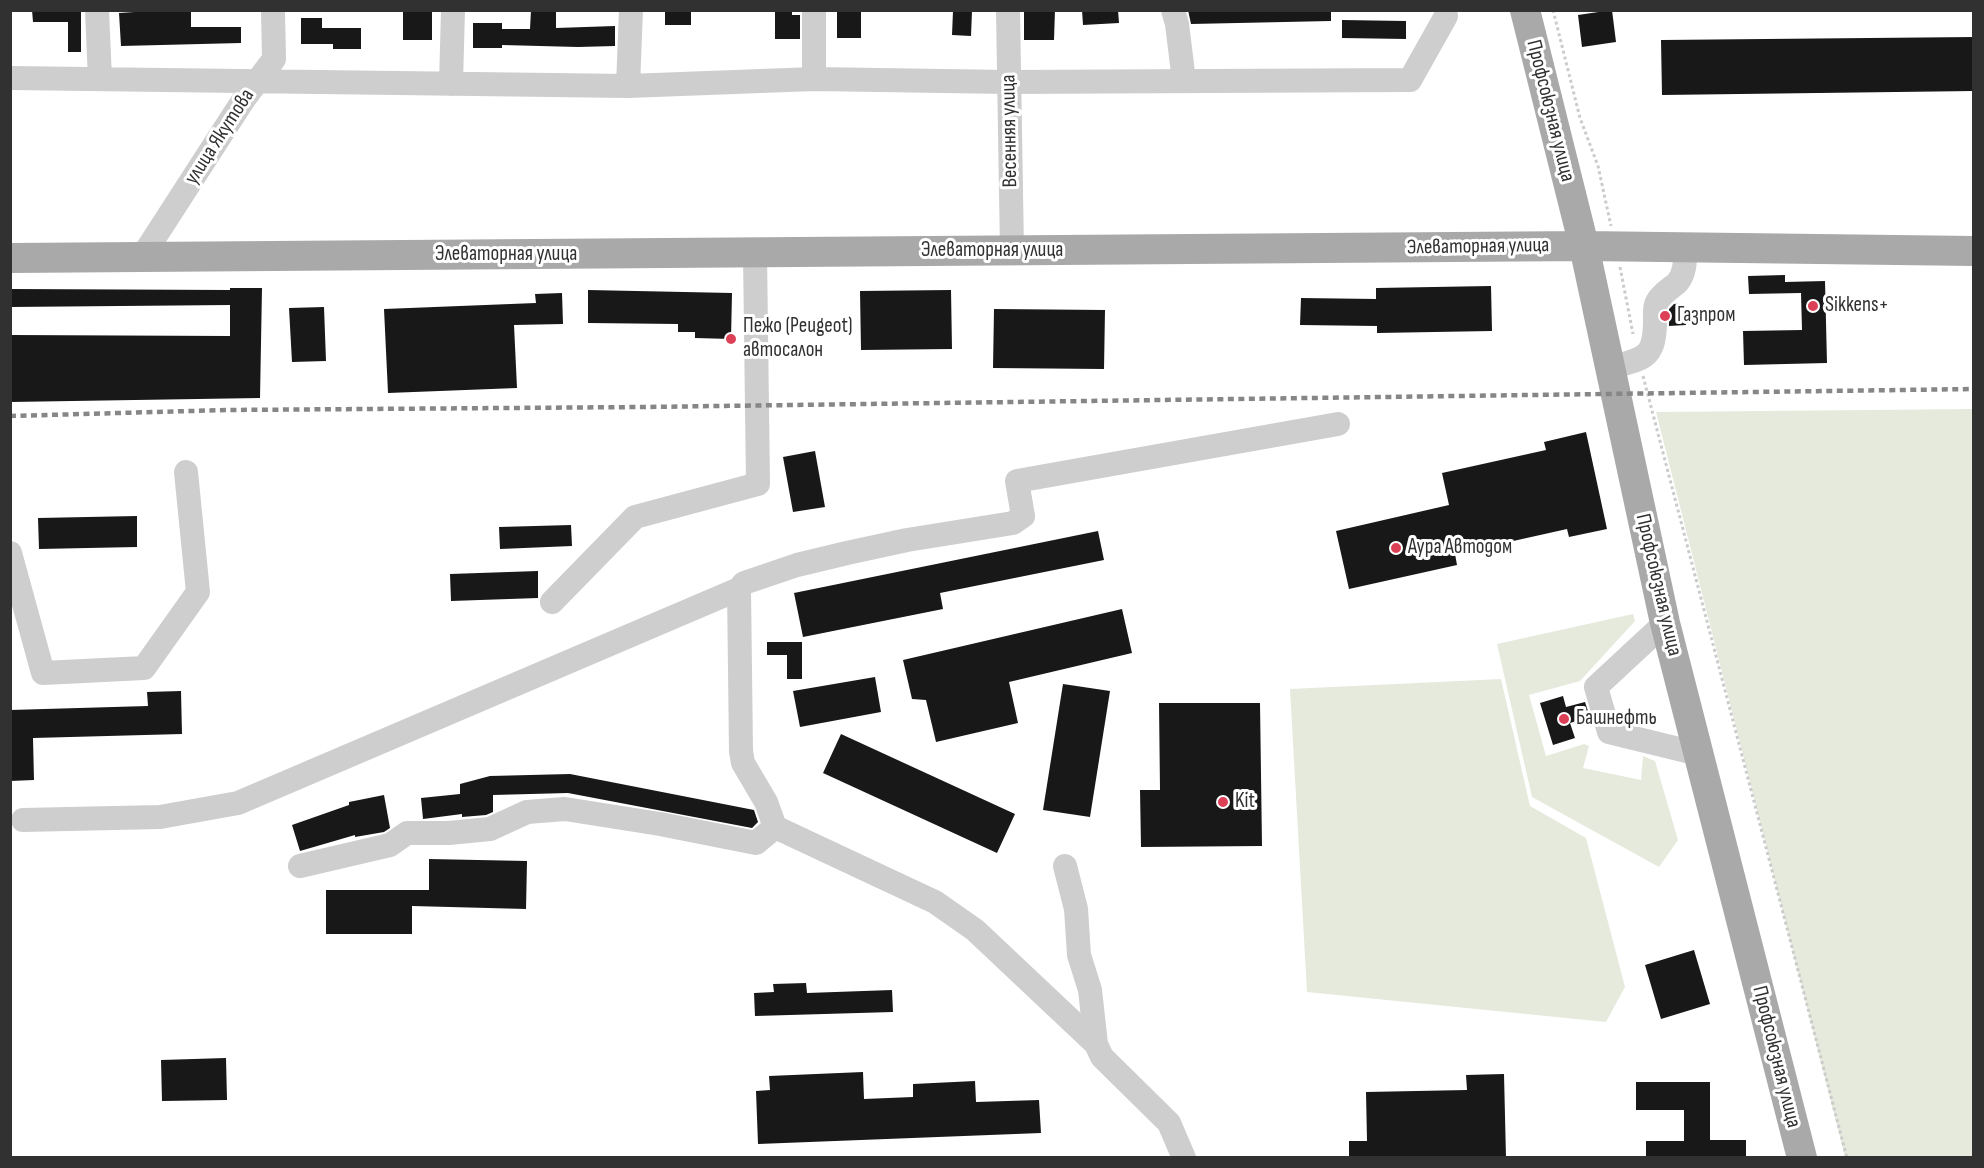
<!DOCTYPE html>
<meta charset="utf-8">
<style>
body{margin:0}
#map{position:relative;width:1984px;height:1168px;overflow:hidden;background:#fff;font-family:"Sofia Sans Condensed",sans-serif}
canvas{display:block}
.frame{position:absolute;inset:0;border:12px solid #313131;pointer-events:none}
</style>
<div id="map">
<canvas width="1984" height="1168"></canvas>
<div class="frame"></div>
</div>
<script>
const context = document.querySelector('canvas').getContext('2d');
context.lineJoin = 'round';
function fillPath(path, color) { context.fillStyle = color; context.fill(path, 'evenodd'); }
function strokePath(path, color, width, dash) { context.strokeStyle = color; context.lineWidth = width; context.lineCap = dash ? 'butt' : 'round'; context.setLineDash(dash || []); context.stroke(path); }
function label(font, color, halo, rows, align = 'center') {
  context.font = font + ' "Sofia Sans Condensed",sans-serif'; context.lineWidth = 6; context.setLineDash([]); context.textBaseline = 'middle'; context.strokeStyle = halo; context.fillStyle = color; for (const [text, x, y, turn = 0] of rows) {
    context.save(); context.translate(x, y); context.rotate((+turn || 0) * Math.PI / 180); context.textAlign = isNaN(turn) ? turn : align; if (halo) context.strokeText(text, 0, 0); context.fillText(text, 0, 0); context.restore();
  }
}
fillPath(new Path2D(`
 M 1973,409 L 1973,1157 L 1845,1157 L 1656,412 Z
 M 1633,614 L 1635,621 L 1580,681 L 1529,695 L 1546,756 L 1584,744 L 1589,746 L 1583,768 L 1641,780 L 1643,756 L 1655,761 L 1678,840 L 1659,867 L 1532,797 L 1497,644 Z
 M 1501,679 L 1530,806 L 1586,838 L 1625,987 L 1606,1022 L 1307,992 L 1290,689 Z`), '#e5eadd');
fillPath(new Path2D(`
 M 32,10 L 81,10 L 81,52 L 68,52 L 68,22 L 33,22 Z
 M 165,10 L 191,10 L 191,27 L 241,27 L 241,43 L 121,46 L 119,13 Z
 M 531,10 L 556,12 L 556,28 L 615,26 L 615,46 L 578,47 L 502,45 L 502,48 L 473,48 L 473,23 L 502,23 L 502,29 L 530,29 Z
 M 665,10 L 691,10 L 691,25 L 665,25 Z
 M 775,10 L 792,10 L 792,15 L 800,15 L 800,39 L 775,39 Z
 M 837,10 L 861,10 L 861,38 L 837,38 Z
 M 1024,10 L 1055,10 L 1054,40 L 1024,40 Z
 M 1082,10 L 1118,10 L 1119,23 L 1083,25 Z
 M 1188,10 L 1331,10 L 1331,21 L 1191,24 Z
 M 1612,10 L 1616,42 L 1582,47 L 1578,15 Z
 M 403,11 L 432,11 L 432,40 L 403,40 Z
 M 953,11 L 972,11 L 971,36 L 952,35 Z
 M 301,18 L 322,18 L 322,28 L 361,28 L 361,49 L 333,49 L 333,44 L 301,44 Z
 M 1342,20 L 1406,21 L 1406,39 L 1342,38 Z
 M 1974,37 L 1974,91 L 1662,95 L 1661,40 Z
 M 1785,275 L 1785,282 L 1825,281 L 1827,363 L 1744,365 L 1743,331 L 1802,330 L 1801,293 L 1749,294 L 1748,276 Z
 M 1491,286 L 1492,331 L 1377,333 L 1377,326 L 1300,325 L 1301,298 L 1376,299 L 1376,288 Z
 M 230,288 L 262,288 L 260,398 L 10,402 L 10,335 L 230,336 L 230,305 L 10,307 L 10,289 L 230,290 Z
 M 588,290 L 732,293 L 731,339 L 695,338 L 695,332 L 678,332 L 678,324 L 588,323 Z
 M 951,290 L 952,349 L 861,350 L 860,291 Z
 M 562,293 L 563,324 L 514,325 L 517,388 L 388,393 L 384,309 L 536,303 L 535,294 Z
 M 1684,303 L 1686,325 L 1669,326 L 1669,309 L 1674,304 Z
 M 324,307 L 326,361 L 292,362 L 289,308 Z
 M 994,309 L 1105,310 L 1104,369 L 993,368 Z
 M 1586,432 L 1607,529 L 1569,537 L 1567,529 L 1455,554 L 1457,565 L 1349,589 L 1336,531 L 1449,505 L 1442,473 L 1546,450 L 1544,442 Z
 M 815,451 L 825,507 L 793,512 L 783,457 Z
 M 137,516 L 137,547 L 39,549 L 38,518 Z
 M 571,525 L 572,546 L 500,549 L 499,527 Z
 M 1098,531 L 1104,560 L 940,593 L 943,609 L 803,637 L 794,593 Z
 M 538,571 L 538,598 L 451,601 L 450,574 Z
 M 1122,609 L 1132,653 L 1009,682 L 1018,723 L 936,742 L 926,700 L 912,699 L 903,660 Z
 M 767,642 L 802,642 L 802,679 L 787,679 L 787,655 L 767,655 Z
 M 875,677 L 881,712 L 800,727 L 793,691 Z
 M 1063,684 L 1110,691 L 1090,817 L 1043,810 Z
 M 181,691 L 182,734 L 33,738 L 34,780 L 10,781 L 10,710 L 148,706 L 147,692 Z
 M 1563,696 L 1566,707 L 1585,702 L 1590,717 L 1570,723 L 1575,738 L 1553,745 L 1540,703 Z
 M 1159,703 L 1260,703 L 1262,846 L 1141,847 L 1140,790 L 1160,790 Z
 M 841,734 L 1015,814 L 997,853 L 823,773 Z
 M 570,774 L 754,810 L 758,822 L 752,828 L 568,793 L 493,795 L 493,812 L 486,815 L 462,817 L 462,814 L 423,819 L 421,798 L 460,794 L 460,784 L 490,776 Z
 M 384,795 L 390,828 L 384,832 L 355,837 L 355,835 L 300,851 L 292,825 L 349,805 L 349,802 Z
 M 429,859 L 527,861 L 526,909 L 412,906 L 412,934 L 326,934 L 326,890 L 429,890 Z
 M 1694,950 L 1710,1004 L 1661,1019 L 1645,965 Z
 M 806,983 L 807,993 L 892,990 L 893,1012 L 755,1016 L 754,993 L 774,992 L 773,984 Z
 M 226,1058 L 227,1100 L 162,1101 L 161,1060 Z
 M 863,1072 L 864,1099 L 913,1097 L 913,1084 L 975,1081 L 976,1102 L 1039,1100 L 1041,1133 L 758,1144 L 756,1091 L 770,1090 L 769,1076 Z
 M 1504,1074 L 1506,1158 L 1349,1158 L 1349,1141 L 1367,1141 L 1366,1092 L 1467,1090 L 1466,1075 Z
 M 1636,1082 L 1710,1082 L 1710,1140 L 1746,1140 L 1746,1158 L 1646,1158 L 1646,1141 L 1684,1141 L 1684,1110 L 1636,1110 Z`), '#181818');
strokePath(new Path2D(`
 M 1553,10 L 1580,118 L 1598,166 L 1611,226
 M 1620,267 L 1633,334
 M 1643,376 L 1847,1158`), '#cbcbcb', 3, [3, 3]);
strokePath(new Path2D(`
 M 97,10 L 100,79
 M 1008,10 L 1012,251
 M 1173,10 L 1177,24 L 1184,81
 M 10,78 L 628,86 L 814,79 L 1009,82 L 1410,80 L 1446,16
 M 814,79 L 814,10
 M 451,84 L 453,10
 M 628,86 L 631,10
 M 142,257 L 244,99 L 274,59 L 273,10
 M 1610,368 C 1643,358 1655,360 1655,320 C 1655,314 1654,307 1657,302 C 1662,293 1670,289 1677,283 C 1686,273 1685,259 1685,247
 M 10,553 L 43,673 L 144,668 L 198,592 L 186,472
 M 552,602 L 635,517 L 758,484 L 755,253
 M 1665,623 L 1596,687 L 1609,732 L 1699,754
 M 23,820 L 160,817 L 238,803 L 739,589
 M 300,866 L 390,845 L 407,833 L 449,833 L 490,829 L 527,812 L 565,809 L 660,824 L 756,843 L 775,827
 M 1065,866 L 1076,909 L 1079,955 L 1090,990 L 1096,1044 L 1102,1057 L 1169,1123 L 1184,1158
 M 1096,1044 L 975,930 L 935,902 L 775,827 L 766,802 L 743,763 L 741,751 L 739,589 L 744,583 L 797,565 L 847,553 L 907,540 L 1013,523 L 1023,516 L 1017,481 L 1338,424`), '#cecece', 24);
strokePath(new Path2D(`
 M 1525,10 L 1584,246 L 1665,623 L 1802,1158
 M 10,258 L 1584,246 L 1974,251`), '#a9a9a9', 30);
strokePath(new Path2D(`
 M 10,416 L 227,410 L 644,407 L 1974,389`), '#868686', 4.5, [6, 4.5]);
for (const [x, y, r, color] of [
 [1813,306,6,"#db4056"],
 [1665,316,6,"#db4056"],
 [731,339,6,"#db4056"],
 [1396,548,6,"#db4056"],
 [1564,719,6,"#db4056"],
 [1223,802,6,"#db4056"]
]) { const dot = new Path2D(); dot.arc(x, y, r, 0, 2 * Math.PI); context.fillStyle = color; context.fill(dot); strokePath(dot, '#fff', 2); }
label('21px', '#313131', '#fff', [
 ["Профсоюзная улица",1550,111,76],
 ["Весенняя улица",1010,131,-91],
 ["улица Якутова",220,137,-57],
 ["Элеваторная улица",1478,247,-1],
 ["Элеваторная улица",992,251],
 ["Элеваторная улица",506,255],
 ["Профсоюзная улица",1658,585,77],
 ["Профсоюзная улица",1776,1057,76]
]);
label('21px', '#313131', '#fff', [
 ["Sikkens+",1825,306],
 ["Газпром",1677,316],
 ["Пежо (Peugeot)",743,327],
 ["автосалон",743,351],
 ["Аура Автодом",1408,548],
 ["Башнефть",1576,719],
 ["Kit",1235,802]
], 'left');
</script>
